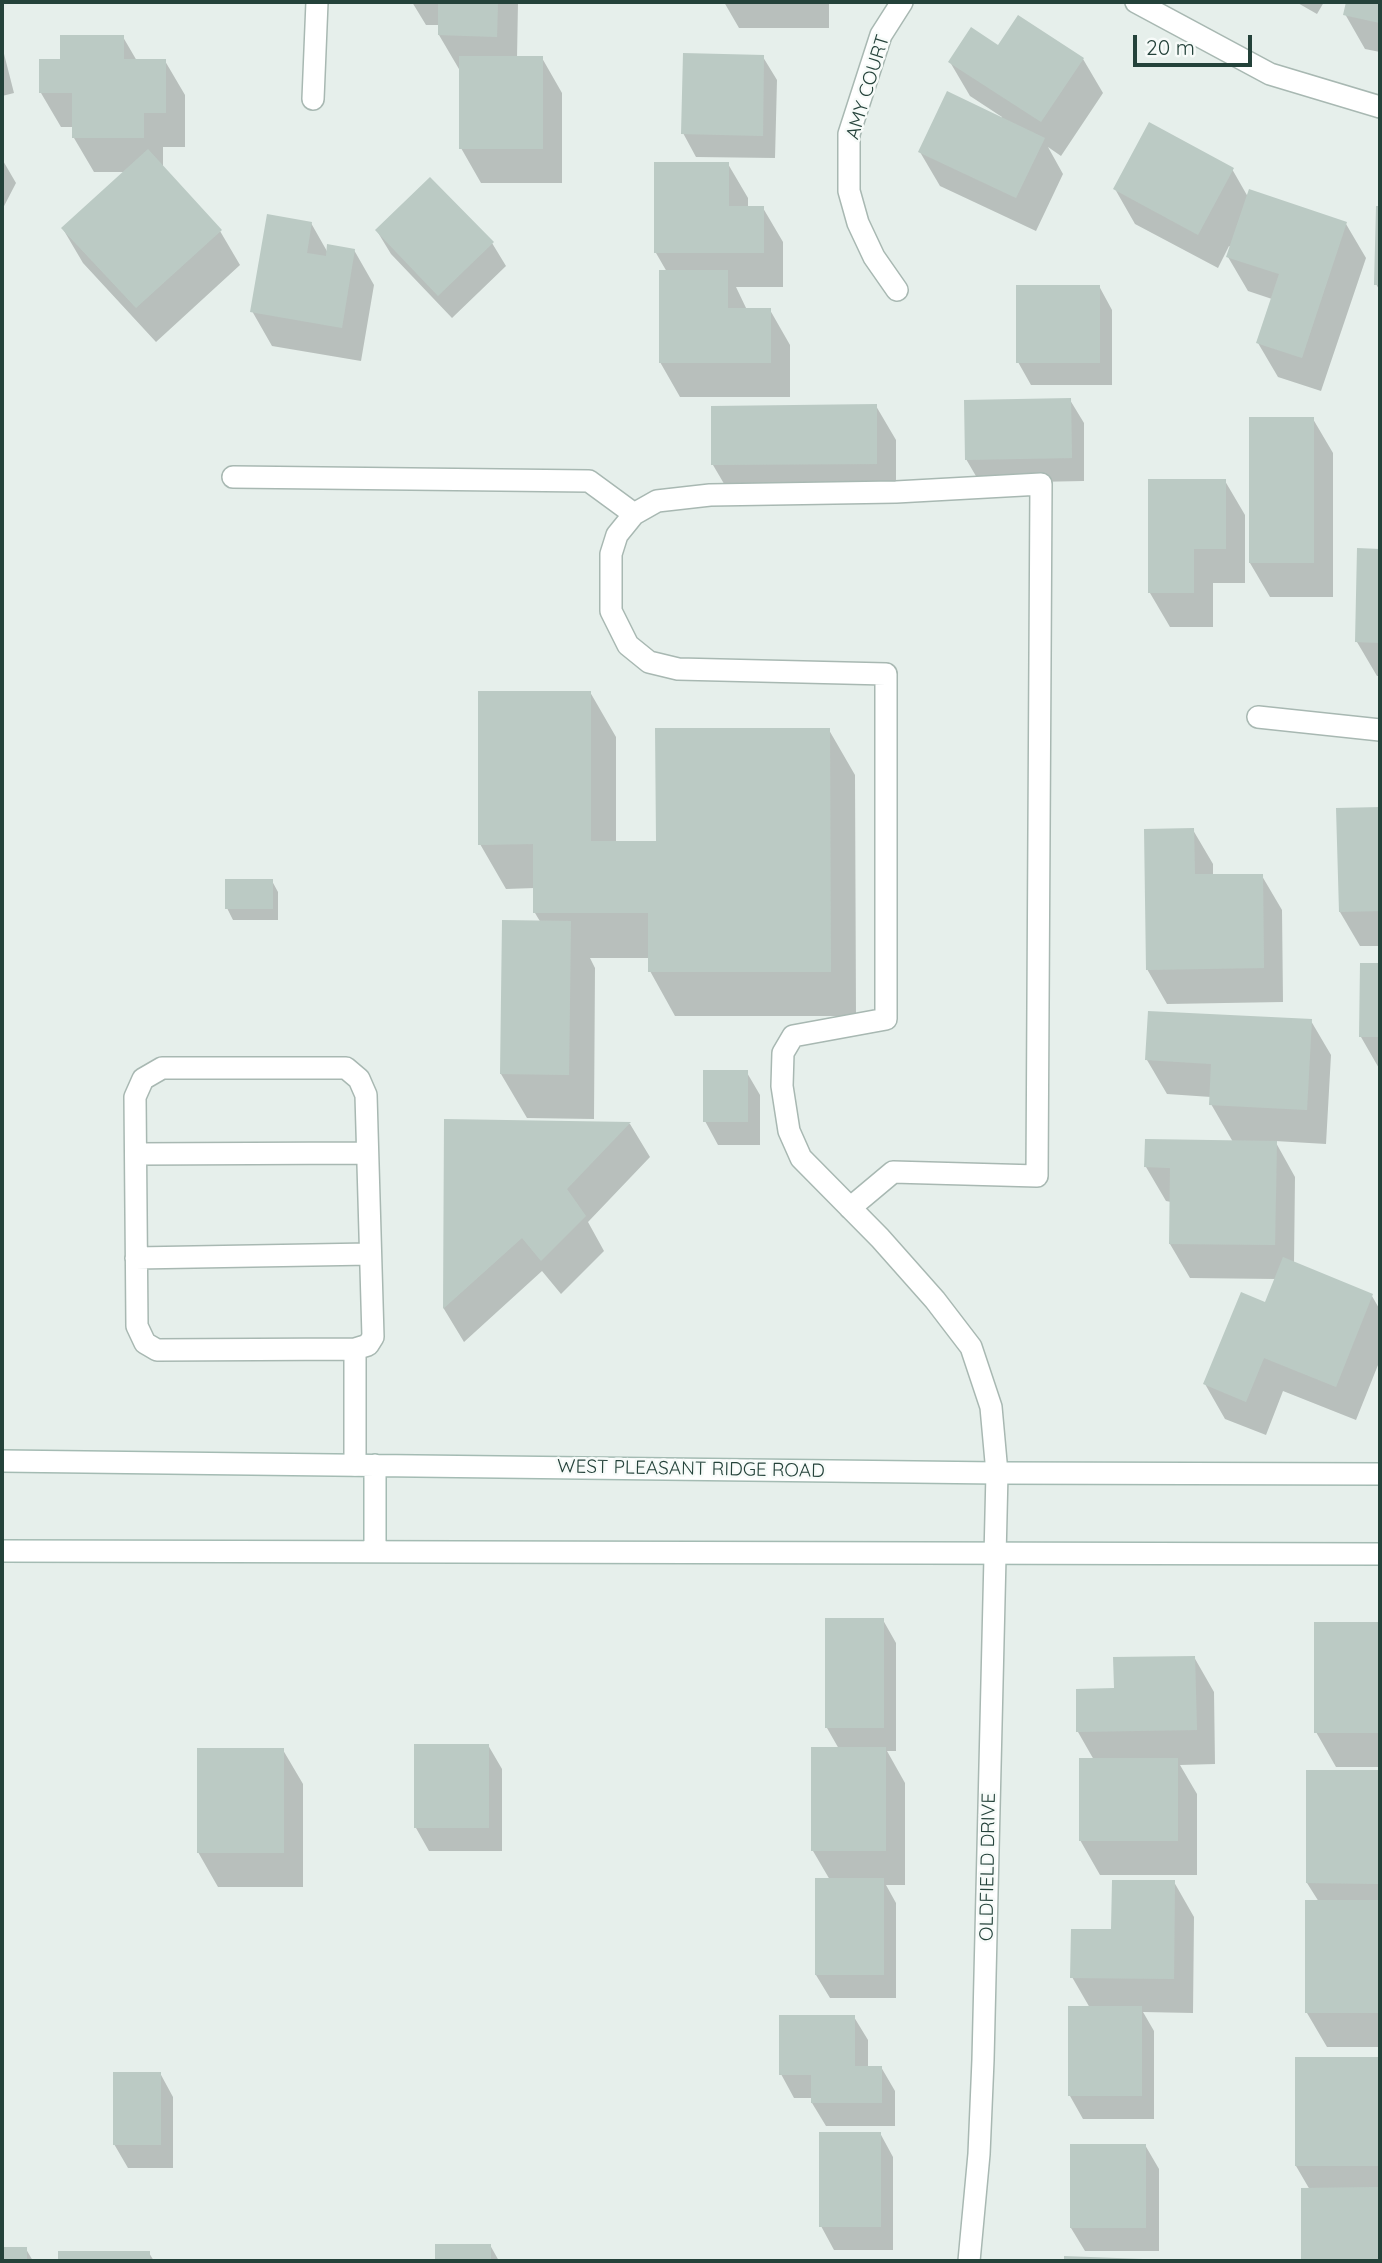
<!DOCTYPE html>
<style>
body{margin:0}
#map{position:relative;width:1382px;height:2263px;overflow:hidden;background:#e6efeb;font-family:Quicksand,sans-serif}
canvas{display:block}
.frame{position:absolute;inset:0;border:4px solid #24423a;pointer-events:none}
.scale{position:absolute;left:1133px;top:35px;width:119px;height:32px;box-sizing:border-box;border:4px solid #24423a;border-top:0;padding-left:9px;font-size:21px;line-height:24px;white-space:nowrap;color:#24423a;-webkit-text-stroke:5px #f7fbf9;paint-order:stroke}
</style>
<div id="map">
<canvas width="1382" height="2263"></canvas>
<div class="frame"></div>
<div class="scale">20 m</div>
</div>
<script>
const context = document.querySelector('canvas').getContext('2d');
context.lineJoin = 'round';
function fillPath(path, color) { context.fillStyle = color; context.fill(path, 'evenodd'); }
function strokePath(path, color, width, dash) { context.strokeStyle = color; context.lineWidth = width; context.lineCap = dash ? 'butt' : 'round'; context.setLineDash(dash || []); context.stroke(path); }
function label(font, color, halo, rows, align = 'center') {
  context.font = font + ' Quicksand,sans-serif'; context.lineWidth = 5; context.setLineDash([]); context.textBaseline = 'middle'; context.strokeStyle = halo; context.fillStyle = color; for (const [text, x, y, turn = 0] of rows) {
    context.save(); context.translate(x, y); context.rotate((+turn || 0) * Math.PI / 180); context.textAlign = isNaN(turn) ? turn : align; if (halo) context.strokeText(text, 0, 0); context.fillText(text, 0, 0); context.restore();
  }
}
fillPath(new Path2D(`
 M 412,2 L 518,2 L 517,58 L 542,58 L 562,93 L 562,183 L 481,183 L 461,148 L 459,69 L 439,35 L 440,25 L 426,25 Z
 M 724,2 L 829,2 L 829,28 L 739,28 Z
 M 1296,2 L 1324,2 L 1317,14 Z
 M 1348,2 L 1380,2 L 1380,52 L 1365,49 L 1345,14 Z
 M 123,37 L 137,61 L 165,61 L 185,95 L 185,147 L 163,147 L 163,168 L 220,231 L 240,265 L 156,342 L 83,263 L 63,229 L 125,172 L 94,172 L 74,138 L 74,127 L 61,127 L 41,93 L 62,61 Z
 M 2,46 L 14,93 L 2,96 Z
 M 999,48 L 1083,59 L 1103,93 L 1061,156 L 1048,147 L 1063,174 L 1036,231 L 940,186 L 920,152 L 1001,119 L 1002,117 L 970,96 L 950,62 Z
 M 763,57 L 777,80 L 775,158 L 696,157 L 683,133 Z
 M 2,159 L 16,183 L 2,210 Z
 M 728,164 L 748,198 L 748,208 L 763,208 L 783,242 L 783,287 L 736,287 L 747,310 L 770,310 L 790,345 L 790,397 L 680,397 L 660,362 L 667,272 L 656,253 Z
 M 1232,169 L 1248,197 L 1346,224 L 1366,258 L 1321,391 L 1278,377 L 1258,343 L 1272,299 L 1248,291 L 1228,257 L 1231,247 L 1229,246 L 1218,268 L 1135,224 L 1115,189 Z
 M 1378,208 L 1380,208 L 1380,291 L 1376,284 Z
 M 311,223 L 328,253 L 354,250 L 374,285 L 361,361 L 272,346 L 252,311 Z
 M 377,231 L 492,243 L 506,266 L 452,318 L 391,254 Z
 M 1099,286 L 1112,310 L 1112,385 L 1031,385 L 1018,362 Z
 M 1070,400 L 1084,423 L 1084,481 L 980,483 L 966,459 Z
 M 876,406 L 896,440 L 896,498 L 733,499 L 713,465 Z
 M 1313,419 L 1333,453 L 1333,597 L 1270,597 L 1250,563 Z
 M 1225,481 L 1245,515 L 1245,583 L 1213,583 L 1213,627 L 1170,627 L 1150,593 Z
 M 1358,550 L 1380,551 L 1380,676 L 1377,676 L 1357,642 Z
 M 590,692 L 616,737 L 616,842 L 658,842 L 829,730 L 855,775 L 856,1016 L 675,1016 L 650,971 L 650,958 L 590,958 L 595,968 L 594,1119 L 527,1118 L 501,1074 L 541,923 L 535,913 L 535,888 L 506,889 L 480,844 Z
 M 1380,808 L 1380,946 L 1360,946 L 1340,912 L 1338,809 Z
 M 1193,830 L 1213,864 L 1213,876 L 1262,876 L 1282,910 L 1283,1002 L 1167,1004 L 1147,969 Z
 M 272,881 L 278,892 L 278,920 L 233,920 L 227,908 Z
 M 1362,965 L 1380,965 L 1380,1070 L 1361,1037 Z
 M 1311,1021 L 1331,1055 L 1326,1144 L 1275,1141 L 1295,1177 L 1294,1264 L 1372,1296 L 1380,1310 L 1380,1360 L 1356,1420 L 1283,1391 L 1266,1435 L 1225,1419 L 1205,1384 L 1266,1304 L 1276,1279 L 1190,1278 L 1170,1244 L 1171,1202 L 1166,1201 L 1146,1167 L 1233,1142 L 1211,1104 L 1211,1097 L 1167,1094 L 1147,1060 Z
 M 746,1071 L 760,1095 L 760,1145 L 718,1145 L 705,1121 Z
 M 446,1120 L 630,1124 L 650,1157 L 588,1222 L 604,1251 L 561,1294 L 542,1271 L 464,1342 L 444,1309 Z
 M 883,1620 L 896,1643 L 896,1751 L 887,1751 L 905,1783 L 905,1885 L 886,1885 L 896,1903 L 896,1998 L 830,1998 L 816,1975 L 830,1880 L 813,1851 L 839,1749 L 827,1728 Z
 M 1316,1624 L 1380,1624 L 1380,1767 L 1336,1767 L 1316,1732 Z
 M 1194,1657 L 1214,1692 L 1215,1764 L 1180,1765 L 1197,1794 L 1197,1875 L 1100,1875 L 1080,1840 L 1094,1760 L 1078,1732 L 1116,1690 Z
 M 488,1745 L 502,1769 L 502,1851 L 429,1851 L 416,1828 Z
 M 283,1750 L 303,1784 L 303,1887 L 218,1887 L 198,1852 Z
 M 1308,1772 L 1380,1772 L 1380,2047 L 1327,2047 L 1307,2013 L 1319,1902 L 1307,1883 Z
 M 1174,1882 L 1194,1917 L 1193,2013 L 1143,2012 L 1154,2031 L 1154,2119 L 1083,2119 L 1070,2096 L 1090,2008 L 1072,1977 L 1113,1930 Z
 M 854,2017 L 868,2040 L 868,2067 L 881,2067 L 895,2091 L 895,2126 L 826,2126 L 812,2103 L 812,2098 L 794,2098 L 781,2074 Z
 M 1296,2059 L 1380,2059 L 1380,2261 L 1303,2261 L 1303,2190 L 1310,2190 L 1296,2166 Z
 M 160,2073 L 173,2097 L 173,2168 L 128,2168 L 114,2144 Z
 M 880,2133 L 893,2157 L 893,2250 L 834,2250 L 821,2226 Z
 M 1145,2145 L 1159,2169 L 1159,2251 L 1085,2251 L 1071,2228 Z
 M 437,2245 L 490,2245 L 499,2261 L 437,2261 Z
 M 2,2249 L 26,2249 L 33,2261 L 2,2261 Z
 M 60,2253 L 149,2253 L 154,2261 L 60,2261 Z`), '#0003');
fillPath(new Path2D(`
 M 438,2 L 498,2 L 497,37 L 438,35 Z
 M 1346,2 L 1380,2 L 1380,23 L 1343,15 Z
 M 1018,15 L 1084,58 L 1041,122 L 948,62 L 971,27 L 998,45 Z
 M 60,35 L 124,35 L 124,59 L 166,59 L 166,113 L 144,113 L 144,138 L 72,138 L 72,93 L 39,93 L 39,59 L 60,59 Z
 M 683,53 L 764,55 L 763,136 L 681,134 Z
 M 459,56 L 543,56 L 543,149 L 459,149 Z
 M 947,91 L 1045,138 L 1016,198 L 918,152 Z
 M 1149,122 L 1234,168 L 1198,235 L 1113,189 Z
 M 148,149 L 222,230 L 136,308 L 61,228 Z
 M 654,162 L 729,162 L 729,206 L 764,206 L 764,253 L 654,253 Z
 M 430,177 L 494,242 L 438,296 L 375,230 Z
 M 1249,189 L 1347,222 L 1302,358 L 1256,343 L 1279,274 L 1226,257 Z
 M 1376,206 L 1380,206 L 1380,285 L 1374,285 Z
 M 267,214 L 312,222 L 307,253 L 326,256 L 327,244 L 355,249 L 342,328 L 250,312 Z
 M 659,270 L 728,270 L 728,308 L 771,308 L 771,363 L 659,363 Z
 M 1016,285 L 1100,285 L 1100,363 L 1016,363 Z
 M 1071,398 L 1072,458 L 965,460 L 964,400 Z
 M 877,404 L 877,464 L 711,465 L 711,406 Z
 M 1249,417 L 1314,417 L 1314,563 L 1249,563 Z
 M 1148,479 L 1226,479 L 1226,549 L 1194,549 L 1194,593 L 1148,593 Z
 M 1357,548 L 1380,549 L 1380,643 L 1355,642 Z
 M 478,691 L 591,691 L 591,841 L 656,841 L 655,728 L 830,728 L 831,972 L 648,972 L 648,913 L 533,913 L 533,844 L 478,845 Z
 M 1380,807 L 1380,911 L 1339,912 L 1336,808 Z
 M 1194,828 L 1195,874 L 1263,874 L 1264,968 L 1146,970 L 1144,829 Z
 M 225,879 L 273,879 L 273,909 L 225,909 Z
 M 502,920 L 571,921 L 569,1075 L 500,1074 Z
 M 1360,963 L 1380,963 L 1380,1037 L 1359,1037 Z
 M 1148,1011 L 1312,1019 L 1307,1110 L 1209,1105 L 1211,1064 L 1145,1060 Z
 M 703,1070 L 748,1070 L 748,1122 L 703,1122 Z
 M 444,1119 L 631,1122 L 567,1189 L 586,1216 L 541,1261 L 522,1238 L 443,1309 Z
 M 1145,1139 L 1277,1141 L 1275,1245 L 1169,1244 L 1170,1168 L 1144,1167 Z
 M 1283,1257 L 1373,1294 L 1336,1387 L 1264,1358 L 1246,1402 L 1203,1384 L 1241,1292 L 1265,1302 Z
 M 825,1618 L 884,1618 L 884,1728 L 825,1728 Z
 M 1314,1622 L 1380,1622 L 1380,1733 L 1314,1733 Z
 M 1195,1656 L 1197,1730 L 1076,1732 L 1076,1689 L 1114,1688 L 1113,1657 Z
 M 414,1744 L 489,1744 L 489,1828 L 414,1828 Z
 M 811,1747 L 886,1747 L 886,1851 L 811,1851 Z
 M 197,1748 L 284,1748 L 284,1853 L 197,1853 Z
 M 1079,1758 L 1178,1758 L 1178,1841 L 1079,1841 Z
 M 1306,1770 L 1380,1770 L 1380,1884 L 1306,1883 Z
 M 815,1878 L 884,1878 L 884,1975 L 815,1975 Z
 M 1112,1880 L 1175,1880 L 1174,1979 L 1070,1978 L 1071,1929 L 1111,1929 Z
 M 1305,1900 L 1380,1900 L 1380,2013 L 1305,2013 Z
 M 1068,2006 L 1142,2006 L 1142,2096 L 1068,2096 Z
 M 779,2015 L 855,2015 L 855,2066 L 882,2066 L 882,2103 L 811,2103 L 811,2075 L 779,2075 Z
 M 1295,2057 L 1380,2057 L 1380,2166 L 1295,2166 Z
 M 113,2072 L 161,2072 L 161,2145 L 113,2145 Z
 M 819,2132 L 881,2132 L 881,2227 L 819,2227 Z
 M 1070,2144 L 1146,2144 L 1146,2228 L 1070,2228 Z
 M 1380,2187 L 1380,2261 L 1301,2261 L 1301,2188 Z
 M 435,2244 L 491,2244 L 491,2261 L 435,2261 Z
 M 2,2247 L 27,2247 L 27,2261 L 2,2261 Z
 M 58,2251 L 150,2251 L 150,2261 L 58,2261 Z
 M 1064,2256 L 1143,2259 L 1143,2261 L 1064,2261 Z`), '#bbcac4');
const service = new Path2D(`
 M 233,477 L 589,481 L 634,514
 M 136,1154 L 367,1153
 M 850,1208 L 893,1172 L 1037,1176 L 1041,484 L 896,492 L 710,495 L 657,501 L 634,514 L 617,535 L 611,554 L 611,611 L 628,645 L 649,662 L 678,669 L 886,674 L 886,1019 L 793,1036 L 783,1053 L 782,1086 L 789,1131 L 801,1158 L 880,1238 L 935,1300 L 971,1347 L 991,1407 L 997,1473
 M 136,1258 L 370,1254
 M 355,1465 L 355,1349 L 157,1350 L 145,1343 L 137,1326 L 135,1097 L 143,1079 L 162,1068 L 346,1068 L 359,1079 L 366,1095 L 373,1337 L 368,1345 L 355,1349`);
const minor = new Path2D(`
 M 1136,2 L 1270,74 L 1380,107
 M 313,99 L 317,2
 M 897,290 L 874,257 L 858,223 L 849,191 L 849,134 L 881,35 L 902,2
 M 1258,717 L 1380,730
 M 969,2261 L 979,2154 L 983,2060 L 997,1473`);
const secondary = new Path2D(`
 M 2,1461 L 997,1473 L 1380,1474
 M 375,1465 L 375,1552
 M 2,1551 L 1380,1554`);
strokePath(service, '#a8b8b2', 24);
strokePath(minor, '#a8b8b2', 24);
strokePath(secondary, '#a4bbb3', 24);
strokePath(service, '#fff', 21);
strokePath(minor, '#fff', 21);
strokePath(secondary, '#fff', 21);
label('19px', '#24423a', '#f7fbf9', [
 ["AMY COURT",868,87,-73],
 ["WEST PLEASANT RIDGE ROAD",691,1469,1],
 ["OLDFIELD DRIVE",988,1867,-89]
]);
</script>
